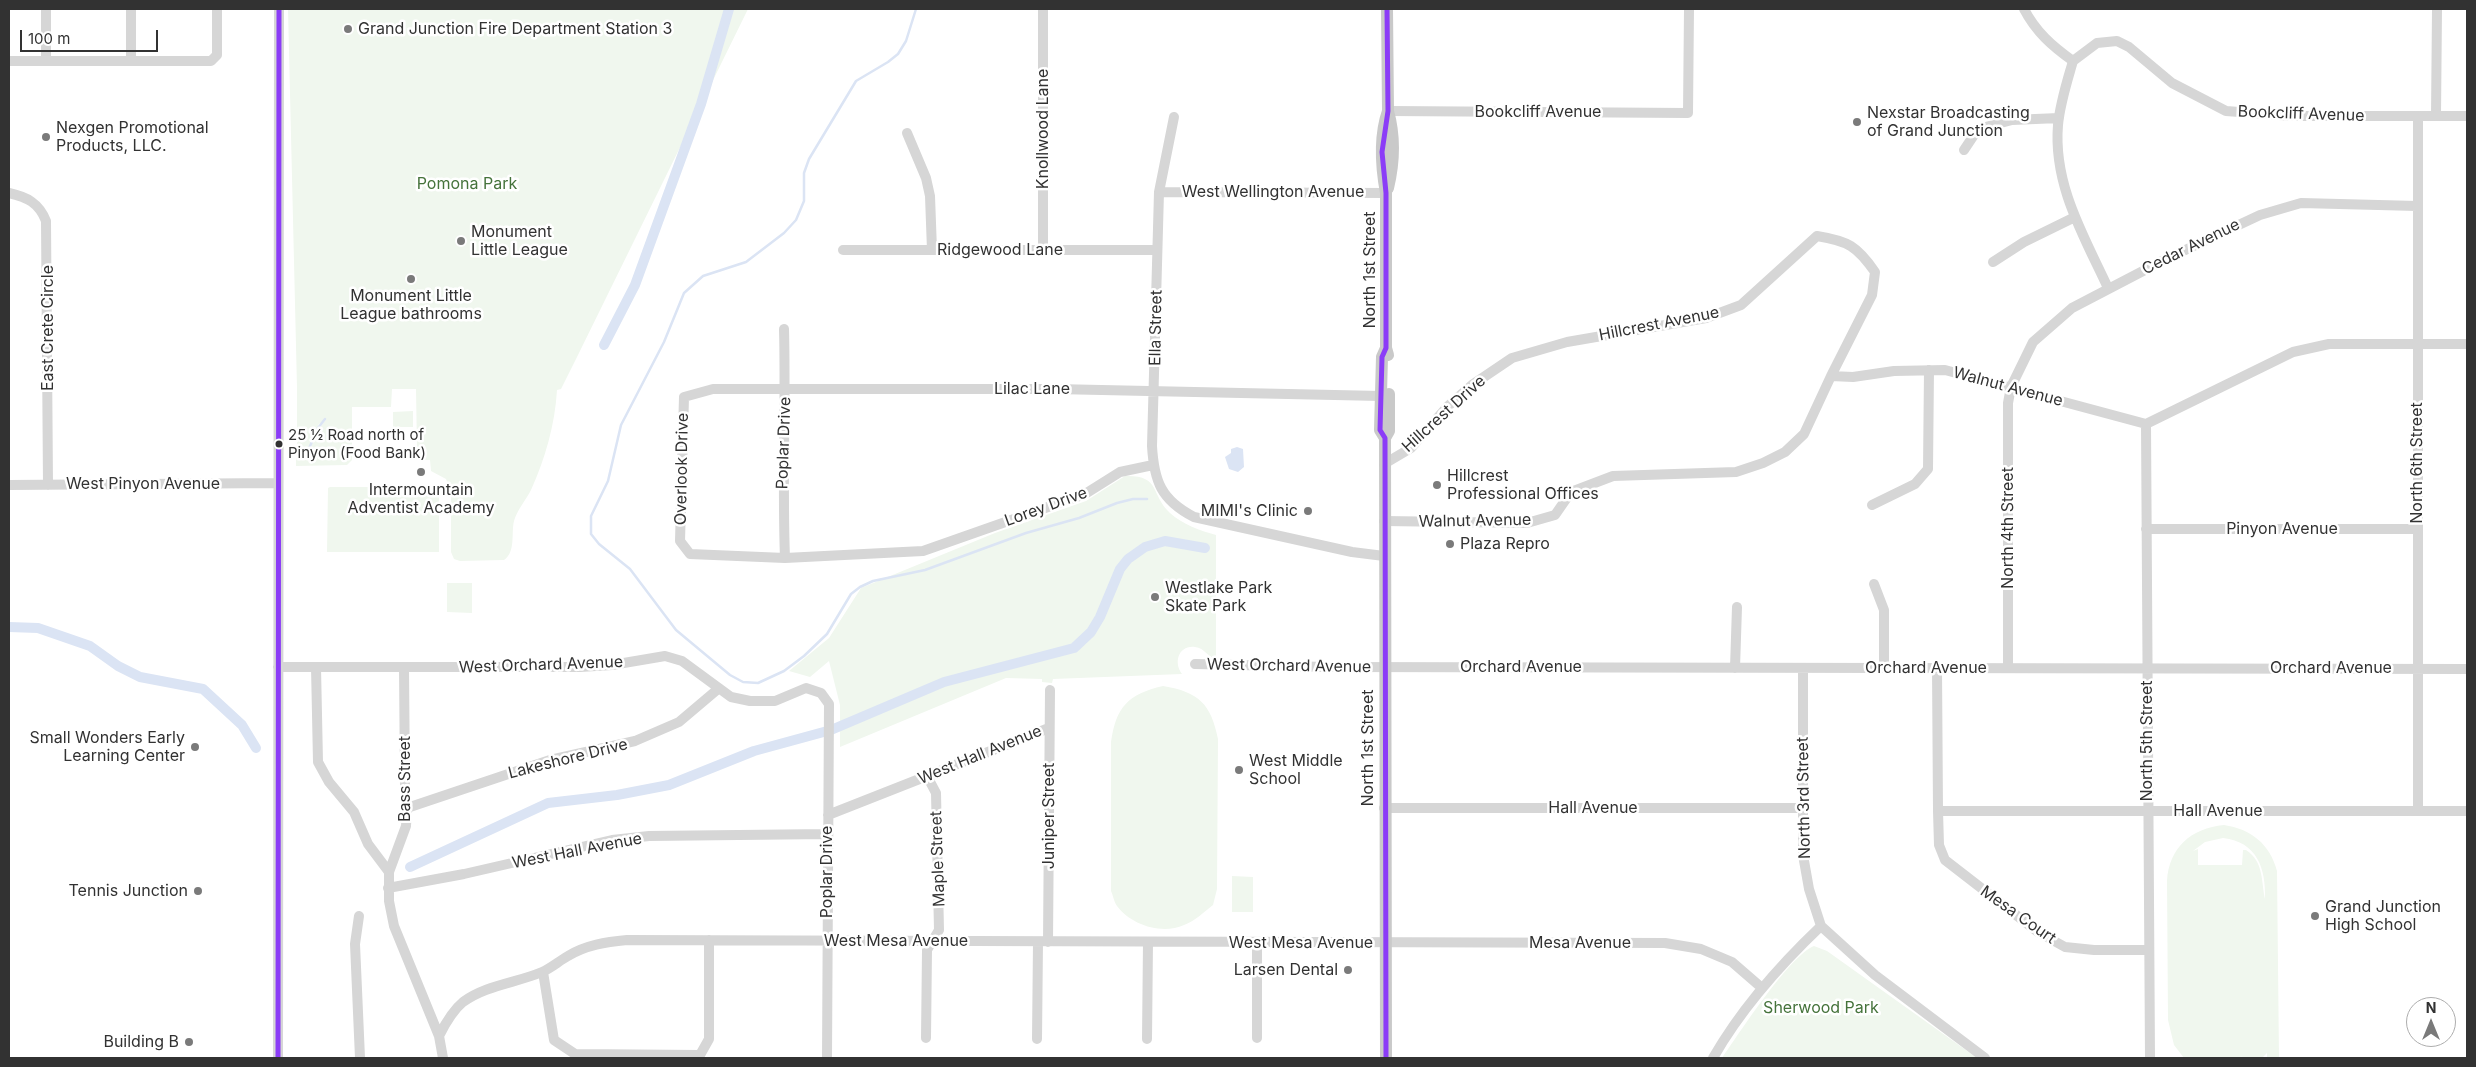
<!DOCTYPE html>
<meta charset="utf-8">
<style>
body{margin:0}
#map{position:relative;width:2476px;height:1067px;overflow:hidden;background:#fff;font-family:Inter,sans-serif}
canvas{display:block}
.frame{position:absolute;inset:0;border:10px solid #323232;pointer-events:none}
.north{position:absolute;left:2406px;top:997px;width:50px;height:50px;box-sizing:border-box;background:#fff;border:1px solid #adadad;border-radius:50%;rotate:0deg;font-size:14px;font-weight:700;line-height:20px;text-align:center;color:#323232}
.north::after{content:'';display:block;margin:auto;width:18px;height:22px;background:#7a7a7a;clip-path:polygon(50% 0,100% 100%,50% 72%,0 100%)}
.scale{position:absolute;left:20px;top:30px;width:138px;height:22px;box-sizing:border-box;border:2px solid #323232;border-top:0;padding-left:6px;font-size:15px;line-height:18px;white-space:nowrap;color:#323232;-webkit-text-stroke:4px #fff;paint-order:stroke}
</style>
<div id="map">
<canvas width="2476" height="1067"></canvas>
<div class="frame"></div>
<div class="north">N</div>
<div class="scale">100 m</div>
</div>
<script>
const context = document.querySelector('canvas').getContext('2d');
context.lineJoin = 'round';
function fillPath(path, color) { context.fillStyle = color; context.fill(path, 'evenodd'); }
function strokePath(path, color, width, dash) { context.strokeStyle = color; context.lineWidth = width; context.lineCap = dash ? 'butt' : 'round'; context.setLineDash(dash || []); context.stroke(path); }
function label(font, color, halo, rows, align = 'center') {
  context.font = font + ' Inter,sans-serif'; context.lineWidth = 5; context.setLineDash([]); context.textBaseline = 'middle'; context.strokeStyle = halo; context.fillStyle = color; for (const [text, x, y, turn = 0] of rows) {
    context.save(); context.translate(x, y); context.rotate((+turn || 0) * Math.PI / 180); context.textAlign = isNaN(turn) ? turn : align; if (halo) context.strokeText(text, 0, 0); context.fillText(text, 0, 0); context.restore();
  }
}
fillPath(new Path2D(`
 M 288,9 L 748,9 L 577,357 L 561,389 L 557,390 C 555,425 545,459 531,490 C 526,500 517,510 514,521 C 511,533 516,552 504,560 L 460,561 L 454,559 L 451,552 L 451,492 L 446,479 L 431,471 L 430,460 L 391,460 L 391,451 L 417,450 L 416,389 L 392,389 L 391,407 L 352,407 L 352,460 L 347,465 L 296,466 L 296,458 L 302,460 L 306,458 L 319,428 L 326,420 L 319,424 L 306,453 L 300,455 L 302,449 L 297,451 L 297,388 Z
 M 413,411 L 413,427 L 393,427 L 393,412 Z
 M 1125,476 C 1161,475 1150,494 1170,513 C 1182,524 1201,531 1216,535 L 1216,659 C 1207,657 1205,648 1195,647 C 1179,645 1173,662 1182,674 L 1053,679 L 1052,683 L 1042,682 L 1042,679 L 1006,678 L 840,747 L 840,705 L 829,661 L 810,677 L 789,671 L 829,638 L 861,588 L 995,533 L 1086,501 Z
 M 330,487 L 437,487 L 439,492 L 439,552 L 327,552 L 328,488 Z
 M 447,583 L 472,583 L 472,613 L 447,612 Z
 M 1163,686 C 1199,692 1211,704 1218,739 L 1217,889 L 1213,905 C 1204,912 1195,921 1184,925 C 1162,935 1131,925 1117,906 C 1114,902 1113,895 1111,891 L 1111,742 C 1116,707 1128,694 1163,686 Z
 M 2224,825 C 2251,829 2270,844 2277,871 L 2279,1058 L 2267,1058 L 2267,1053 L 2262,1058 L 2239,1058 L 2243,1056 L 2237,1058 L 2184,1058 L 2174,1045 L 2168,1020 L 2167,881 C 2169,848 2191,828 2224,825 ZM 2223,838 C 2257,842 2266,868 2265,899 C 2261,880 2264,862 2246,850 L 2243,850 L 2242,865 L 2198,865 L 2198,849 L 2193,851 L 2205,842 Z
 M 1232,876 L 1253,877 L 1253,912 L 1232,912 Z
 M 1814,946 L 1827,951 L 1977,1058 L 1722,1058 C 1738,1035 1790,955 1814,946 Z`), '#f0f7ee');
fillPath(new Path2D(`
 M 1237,447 L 1243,449 L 1244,467 L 1238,472 L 1229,469 L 1225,457 L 1231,453 L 1231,449 Z`), '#dbe4f4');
strokePath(new Path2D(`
 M 916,9 L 906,41 L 898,54 L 888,62 L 856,81 L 809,159 L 804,173 L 804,201 L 796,220 L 784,233 L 746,262 L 703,276 L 684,293 L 664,342 L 621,425 L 608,481 L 591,516 L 591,534 L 599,544 L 630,569 L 676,630 L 730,675 L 743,682 L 758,683 L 784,671 L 804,656 L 827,634 L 851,594 L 860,587 L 873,581 L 925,570 L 1026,533 L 1079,518 L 1117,503 L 1133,499 L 1147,499
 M 298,455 L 307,453 L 318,428 L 325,419`), '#dbe4f4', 2.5);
strokePath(new Path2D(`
 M 604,345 L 635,285 L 701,104 L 729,9
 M 9,627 L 38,628 L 90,646 L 118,666 L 140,677 L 203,689 L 242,725 L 256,748
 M 410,867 L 548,803 L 617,795 L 669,785 L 754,751 L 831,730 L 944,682 L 1074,648 L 1091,632 L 1100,617 L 1120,569 L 1128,559 L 1145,547 L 1165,541 L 1205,548`), '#dbe4f4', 10);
strokePath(new Path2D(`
 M 46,9 L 46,61
 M 2024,9 C 2036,32 2052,46 2073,61
 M 9,61 L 211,61 L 217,55 L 217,9
 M 131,61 L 131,9
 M 2073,61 L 2097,43 L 2117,41 L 2129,47 L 2172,83 L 2226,111 L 2292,116 L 2467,116
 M 2073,61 C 2067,82 2060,103 2058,125 C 2053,185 2084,236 2108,288
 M 1388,111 L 1688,113 L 1689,9
 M 2418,116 L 2418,811
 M 2436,116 L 2437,9
 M 1174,117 L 1159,192 L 1152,446 C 1154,481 1161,500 1194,517 L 1352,552 L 1384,556
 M 907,133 L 926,178 L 930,196 L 932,250
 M 1964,150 L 1978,129 L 2012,120 L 2059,118
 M 1159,192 L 1386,193
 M 9,193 C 27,197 39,203 46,221 L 48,485
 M 843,250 L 1157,250
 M 1043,250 L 1043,9
 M 1993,262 L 2024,242 L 2075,217
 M 784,329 C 786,405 782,481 785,558
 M 2146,424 L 2150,1058
 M 1384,464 L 1411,448 L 1447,407 L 1472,385 L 1512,358 L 1567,342 L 1706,318 L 1741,305 L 1817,236 C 1848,241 1857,246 1875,272 L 1872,295 L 1831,376
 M 1153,465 L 1120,472 L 1085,494 L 923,551 L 785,558 L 690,554 L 680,541 L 684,397 L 713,389 L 1055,389 L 1381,396
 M 9,485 L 278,483
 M 1872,505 L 1915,484 L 1928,469 L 1929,370
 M 1384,521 L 1527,523 L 1555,515 L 1571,492 L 1613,476 L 1736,472 L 1763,463 L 1785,452 L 1804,434 L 1831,376 L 1853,377 L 1894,371 L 1945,370 L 2146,424 L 2293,352 L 2329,344 L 2467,344
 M 2146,529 L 2417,529
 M 1874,584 L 1884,610 L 1884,668
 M 1195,664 L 1327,667 L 2467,669
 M 278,667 L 580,667 L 612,665 L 665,656 L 682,661 L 731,697 L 750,701 L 775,701 L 806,688 L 821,693 L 829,704 L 827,1058
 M 316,667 L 318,762 L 329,782 L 354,812 L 368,844 L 389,872
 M 404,667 L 405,787 L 407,808 L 406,826 L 389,872 L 389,901 L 394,926 L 439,1036 L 443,1058
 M 1735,668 L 1737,607
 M 1803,668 L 1803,855 L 1809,889 L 1821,926
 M 1937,668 L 1938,811 L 1939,845 L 1945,860 L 2038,932 L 2065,947 L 2094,950 L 2149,950
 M 2008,668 L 2008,403 L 2011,387 L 2033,342 L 2072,308 L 2166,259 L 2260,215 L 2301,203 L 2417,206
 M 407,808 L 550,760 L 635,741 L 679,722 L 718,689
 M 1384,808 L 1802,808
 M 1938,811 L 2467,811
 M 828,815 L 1049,728
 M 388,888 L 464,874 L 612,840 L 649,836 L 828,834
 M 359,916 L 355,944 L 360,1058
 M 1821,926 L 1875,975 L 1985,1058
 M 1048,942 L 1050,690
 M 1257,943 L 1257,1038
 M 543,972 L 554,1040 L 575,1054 L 700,1055 L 709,1039 L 709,940
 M 439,1036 C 445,1024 452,1011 463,1002 C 486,985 516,983 542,972 C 551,968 559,961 568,956 C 586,945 606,942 627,940 L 1665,943 L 1701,949 L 1732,962 L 1762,988
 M 926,1038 L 927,950 L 939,930 L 936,793 L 927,776
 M 1037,1039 L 1038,942
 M 1147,1039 L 1148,942
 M 278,1058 L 279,9
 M 1713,1058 C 1741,1009 1780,965 1821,926`), '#d6d6d6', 10);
strokePath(new Path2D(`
 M 1387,9 L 1388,111 C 1395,136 1394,163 1388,188
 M 1388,111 C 1379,137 1381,166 1386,193 L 1386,348 L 1388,355
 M 1385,438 L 1389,431 L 1389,394
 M 1386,1058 L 1385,438 L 1380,430 L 1382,357 L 1386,348`), '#c9c9c9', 12);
strokePath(new Path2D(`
 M 278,1058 L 279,9
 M 1386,1058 L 1385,438 L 1380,430 L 1382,357 L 1386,348 L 1386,193 L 1382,152 L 1388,111 L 1387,9`), '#8b3cf7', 5);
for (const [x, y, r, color] of [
 [348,29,5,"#7a7a7a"],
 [1857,122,5,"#7a7a7a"],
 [46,137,5,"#7a7a7a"],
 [461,241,5,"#7a7a7a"],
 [411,279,5,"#7a7a7a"],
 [279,444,4.5,"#323232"],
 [421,472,5,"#7a7a7a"],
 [1437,485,5,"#7a7a7a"],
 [1308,511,5,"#7a7a7a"],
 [1450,544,5,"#7a7a7a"],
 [1155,597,5,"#7a7a7a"],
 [195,747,5,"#7a7a7a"],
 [1239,770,5,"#7a7a7a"],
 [198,891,5,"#7a7a7a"],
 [2315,916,5,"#7a7a7a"],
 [1348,970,5,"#7a7a7a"],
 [189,1042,5,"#7a7a7a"]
]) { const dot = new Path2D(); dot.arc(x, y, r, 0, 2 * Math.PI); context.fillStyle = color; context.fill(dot); strokePath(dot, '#fff', 2); }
label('15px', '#323232', '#fff', [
 ["25 ½ Road north of",288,435],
 ["Pinyon (Food Bank)",288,453]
], 'left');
label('16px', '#323232', '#fff', [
 ["Grand Junction Fire Department Station 3",358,29],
 ["Nexstar Broadcasting",1867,113],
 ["of Grand Junction",1867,131],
 ["Nexgen Promotional",56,128],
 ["Products, LLC.",56,146],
 ["Monument",471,232],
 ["Little League",471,250],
 ["Monument Little",411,296,"center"],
 ["League bathrooms",411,314,"center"],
 ["Hillcrest",1447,476],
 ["Professional Offices",1447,494],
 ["Intermountain",421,490,"center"],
 ["Adventist Academy",421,508,"center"],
 ["MIMI's Clinic",1298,511,"right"],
 ["Plaza Repro",1460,544],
 ["Westlake Park",1165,588],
 ["Skate Park",1165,606],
 ["Small Wonders Early",185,738,"right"],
 ["Learning Center",185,756,"right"],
 ["West Middle",1249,761],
 ["School",1249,779],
 ["Tennis Junction",188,891,"right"],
 ["Grand Junction",2325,907],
 ["High School",2325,925],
 ["Larsen Dental",1338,970,"right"],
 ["Building B",179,1042,"right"]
], 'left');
label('16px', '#323232', '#fff', [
 ["Bookcliff Avenue",1538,112],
 ["Bookcliff Avenue",2301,114,2],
 ["Knollwood Lane",1043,129,-90],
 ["West Wellington Avenue",1273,192],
 ["Cedar Avenue",2191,247,-26],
 ["Ridgewood Lane",1000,250],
 ["North 1st Street",1370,270,-90],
 ["Hillcrest Avenue",1659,324,-11],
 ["East Crete Circle",48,328,-90],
 ["Ella Street",1156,328,-89],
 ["Walnut Avenue",2008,387,15],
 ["Lilac Lane",1032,389],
 ["Hillcrest Drive",1444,414,-42],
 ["Poplar Drive",784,443,-88],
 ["North 6th Street",2417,463,-90],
 ["Overlook Drive",682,469,-89],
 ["West Pinyon Avenue",143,484],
 ["Lorey Drive",1046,507,-20],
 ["Walnut Avenue",1475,521,-1],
 ["North 4th Street",2008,528,-90],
 ["Pinyon Avenue",2282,529],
 ["West Orchard Avenue",541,665,-2],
 ["West Orchard Avenue",1289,666,1],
 ["Orchard Avenue",1521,667],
 ["Orchard Avenue",1926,668],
 ["Orchard Avenue",2331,668],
 ["North 5th Street",2147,741,-90],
 ["North 1st Street",1368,748,-90],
 ["West Hall Avenue",980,755,-22],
 ["Lakeshore Drive",568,759,-14],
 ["Bass Street",405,779,-90],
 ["North 3rd Street",1804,798,-91],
 ["Hall Avenue",1593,808],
 ["Hall Avenue",2218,811],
 ["Juniper Street",1049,816,-90],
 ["West Hall Avenue",577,851,-11],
 ["Maple Street",938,859,-92],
 ["Poplar Drive",827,872,-90],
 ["Mesa Court",2018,915,35],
 ["West Mesa Avenue",896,941],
 ["West Mesa Avenue",1301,943],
 ["Mesa Avenue",1580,943]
]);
label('16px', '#45733b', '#fff', [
 ["Pomona Park",467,184],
 ["Sherwood Park",1821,1008]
]);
</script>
